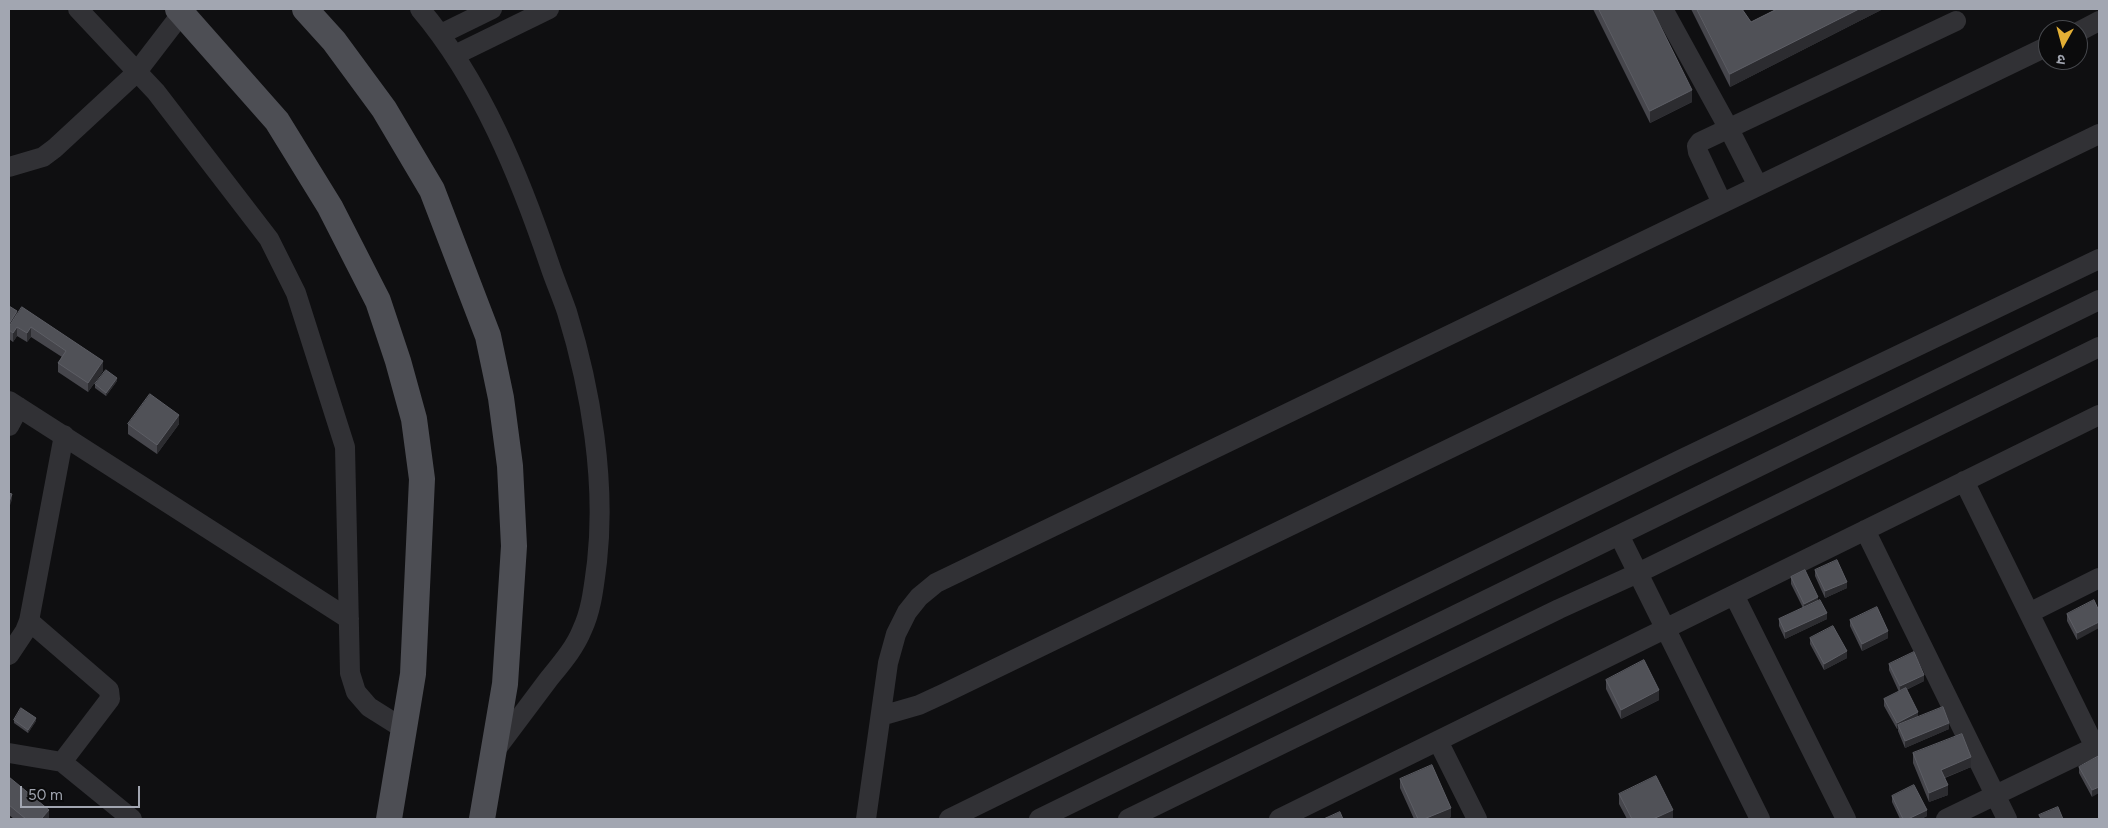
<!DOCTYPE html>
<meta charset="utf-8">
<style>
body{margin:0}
#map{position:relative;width:2108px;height:828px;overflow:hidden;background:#0f0f11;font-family:Figtree,"Noto Sans Devanagari",sans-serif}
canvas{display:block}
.frame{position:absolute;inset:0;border:10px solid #a2a6b1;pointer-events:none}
.north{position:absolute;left:2038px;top:20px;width:50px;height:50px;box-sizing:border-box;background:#0b0b0c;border:1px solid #47494e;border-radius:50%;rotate:187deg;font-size:14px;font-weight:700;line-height:20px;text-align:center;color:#a2a6b1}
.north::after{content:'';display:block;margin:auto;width:18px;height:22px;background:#e3af35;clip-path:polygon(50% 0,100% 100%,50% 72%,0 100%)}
.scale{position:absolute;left:20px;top:786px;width:120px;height:22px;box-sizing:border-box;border:2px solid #a2a6b1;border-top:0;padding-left:6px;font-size:15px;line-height:18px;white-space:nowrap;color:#a2a6b1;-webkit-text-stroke:4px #0b0b0c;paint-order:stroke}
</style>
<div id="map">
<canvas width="2108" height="828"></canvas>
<div class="frame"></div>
<div class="north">उ</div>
<div class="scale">50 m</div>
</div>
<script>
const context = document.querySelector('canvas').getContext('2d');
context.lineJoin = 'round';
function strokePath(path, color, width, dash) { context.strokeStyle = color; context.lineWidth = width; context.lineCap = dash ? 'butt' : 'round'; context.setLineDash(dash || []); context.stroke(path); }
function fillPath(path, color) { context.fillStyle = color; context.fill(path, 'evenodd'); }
strokePath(new Path2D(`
 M 78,9 L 156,92 L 269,239 L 296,293 L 345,447 L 350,673 L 356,692 L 369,707 L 404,729
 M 420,9 C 481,81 520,177 550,266 C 555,281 562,297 567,312 C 591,390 606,481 597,562 C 594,584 592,609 582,630 C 575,648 560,665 548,680 C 530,704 512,728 494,752
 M 1663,9 L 1729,129 L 1758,186
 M 2078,32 L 2099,21
 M 441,34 L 492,9
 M 455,55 L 549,9
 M 9,167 L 43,157 L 55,148 L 136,73 L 182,13
 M 1722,203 L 1698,152 L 1697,146 L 1700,142 L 1956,21
 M 9,401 L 349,619
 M 9,426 L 19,407
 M 1964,481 L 2095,747
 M 1865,530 L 2007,819
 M 1619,535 L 1760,819
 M 1734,595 L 1846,819
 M 2029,613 L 2099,578
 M 29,621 L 109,690 L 110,699 L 62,762
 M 9,655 L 25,631 L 29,621 L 64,435
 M 881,716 L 919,705 L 945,693 L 2099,134
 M 1438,741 L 1477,819
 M 9,753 L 62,762 L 132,819
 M 866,819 L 888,663 L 896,634 L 907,612 L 919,597 L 936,583 L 2048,46
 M 949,819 L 1680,460 L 2099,259
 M 1039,819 L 2099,300
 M 1128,819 L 1559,609 L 1638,573 L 2099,347
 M 1279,819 L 2099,415
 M 1946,819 L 2099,745`), '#313135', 20);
strokePath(new Path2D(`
 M 178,9 L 277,121 L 330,207 L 378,301 L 398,361 L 414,419 L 422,479 L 413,674 L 389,819
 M 305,9 L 334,41 L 384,109 L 432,190 L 488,336 L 501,398 L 510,466 L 514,546 L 505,684 L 482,819`), '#4d4e54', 26);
fillPath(new Path2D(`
 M 1593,9 L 1652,9 L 1692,102 L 1650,123 Z
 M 1691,9 L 1742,9 L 1751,22 L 1777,9 L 1883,9 L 1730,87 Z
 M 9,306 L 17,315 L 103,371 L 88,392 L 58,372 L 58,363 L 62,357 L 31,337 L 27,342 L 17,336 L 13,342 L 9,339 Z
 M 117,381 L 106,396 L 95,388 L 95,384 Z
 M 128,424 L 179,424 L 157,454 L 128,434 Z
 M 1815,570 L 1847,588 L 1825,598 L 1815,576 Z
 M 1791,577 L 1818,601 L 1827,619 L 1785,639 L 1779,626 L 1779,619 L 1803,608 L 1791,584 Z
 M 2099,611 L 2077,640 L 2067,621 L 2067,614 Z
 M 1850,620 L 1888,638 L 1862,651 L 1850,626 Z
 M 1810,638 L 1847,658 L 1824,670 L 1810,644 Z
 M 1889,664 L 1924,681 L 1906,690 L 1918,717 L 1949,729 L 1905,748 L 1898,731 L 1898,729 L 1897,729 L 1884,706 L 1884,699 L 1899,692 L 1889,670 Z
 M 1606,680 L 1659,700 L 1621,719 L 1606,689 Z
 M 14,720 L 36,721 L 28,733 L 14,723 Z
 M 1913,753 L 1971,767 L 1945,778 L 1948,795 L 1929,802 L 1913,763 Z
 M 2099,756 L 2092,797 L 2079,773 L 2079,767 Z
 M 9,777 L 49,819 L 14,819 L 9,815 Z
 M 1400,779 L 1451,817 L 1446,819 L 1414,819 L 1400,788 Z
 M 1619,794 L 1673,819 L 1627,819 L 1619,804 Z
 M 1892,796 L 1927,816 L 1921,819 L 1900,819 L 1892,802 Z`), '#46464c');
fillPath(new Path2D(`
 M 1859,9 L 1883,9 L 1730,87 L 1730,74 Z
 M 1692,90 L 1692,102 L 1650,123 L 1650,111 Z
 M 17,311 L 17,318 L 9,330 L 9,324 Z
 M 17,327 L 17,336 L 13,342 L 13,333 Z
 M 31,327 L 31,337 L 27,342 L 27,333 Z
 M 103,361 L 103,371 L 88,392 L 88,383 Z
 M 117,378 L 117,381 L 106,396 L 106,393 Z
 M 179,415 L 179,424 L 157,454 L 157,445 Z
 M 12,494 L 12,500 L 9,508 L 9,502 Z
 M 1847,582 L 1847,588 L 1825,598 L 1825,591 Z
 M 1818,597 L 1818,603 L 1804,610 L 1804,604 Z
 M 1827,613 L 1827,619 L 1785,639 L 1785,632 Z
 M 2099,622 L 2099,628 L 2077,640 L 2077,633 Z
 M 1888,631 L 1888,638 L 1862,651 L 1862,644 Z
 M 1847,651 L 1847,658 L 1824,670 L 1824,664 Z
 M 1924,675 L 1924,681 L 1900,693 L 1900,686 Z
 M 1659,690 L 1659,700 L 1621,719 L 1621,710 Z
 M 1918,712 L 1918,719 L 1898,725 L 1898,729 L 1897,729 L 1897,723 Z
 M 36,718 L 36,721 L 28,733 L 28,730 Z
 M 1949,723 L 1949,729 L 1905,748 L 1905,741 Z
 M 1971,757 L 1971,767 L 1941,779 L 1941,770 Z
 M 1948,785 L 1948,795 L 1929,802 L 1929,793 Z
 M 2099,787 L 2099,793 L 2092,797 L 2092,790 Z
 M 1451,808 L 1451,817 L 1446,819 L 1424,819 Z
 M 49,810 L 49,819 L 41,819 Z
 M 1673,810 L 1673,819 L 1653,819 Z
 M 1927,810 L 1927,816 L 1921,819 L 1908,819 Z`), '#2c2c30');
const building = new Path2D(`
 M 1599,9 L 1652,9 L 1692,90 L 1650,111 Z
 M 1697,9 L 1742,9 L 1751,22 L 1777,9 L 1859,9 L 1730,74 Z
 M 9,306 L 17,311 L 9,324 Z
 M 22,307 L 103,361 L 88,383 L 58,363 L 66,351 L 31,327 L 27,333 L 17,327 L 13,333 L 9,330 L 9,327 Z
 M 106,370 L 117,378 L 106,393 L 95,384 Z
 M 150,394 L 179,415 L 157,445 L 128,424 Z
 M 9,493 L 12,494 L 9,502 Z
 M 1837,560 L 1847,582 L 1825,591 L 1815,570 Z
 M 1805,570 L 1818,597 L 1804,604 L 1791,577 Z
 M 1820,600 L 1827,613 L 1785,632 L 1779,619 Z
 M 2094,600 L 2099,611 L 2099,622 L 2077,633 L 2067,614 Z
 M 1877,607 L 1888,631 L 1862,644 L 1850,620 Z
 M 1833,626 L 1847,651 L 1824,664 L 1810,638 Z
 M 1914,652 L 1924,675 L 1900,686 L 1889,664 Z
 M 1644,660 L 1659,690 L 1621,710 L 1606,680 Z
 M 1906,688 L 1918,712 L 1897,723 L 1884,699 Z
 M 1943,707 L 1949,723 L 1905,741 L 1898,725 Z
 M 21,708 L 36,718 L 28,730 L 14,720 Z
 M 1962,734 L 1971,757 L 1941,770 L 1948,785 L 1929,793 L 1913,753 Z
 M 2099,756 L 2099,787 L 2092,790 L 2079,767 Z
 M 1432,765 L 1451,808 L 1424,819 L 1418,819 L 1400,779 Z
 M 1656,776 L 1673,810 L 1653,819 L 1632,819 L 1619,794 Z
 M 9,777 L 49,810 L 41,819 L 26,819 L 9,805 Z
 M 1914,785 L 1927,810 L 1908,819 L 1903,819 L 1892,796 Z
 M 2058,807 L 2063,819 L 2041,819 L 2039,815 Z
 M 1340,812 L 1343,819 L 1324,819 Z`);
fillPath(building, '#505157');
strokePath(building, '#5d5e65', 1);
</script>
